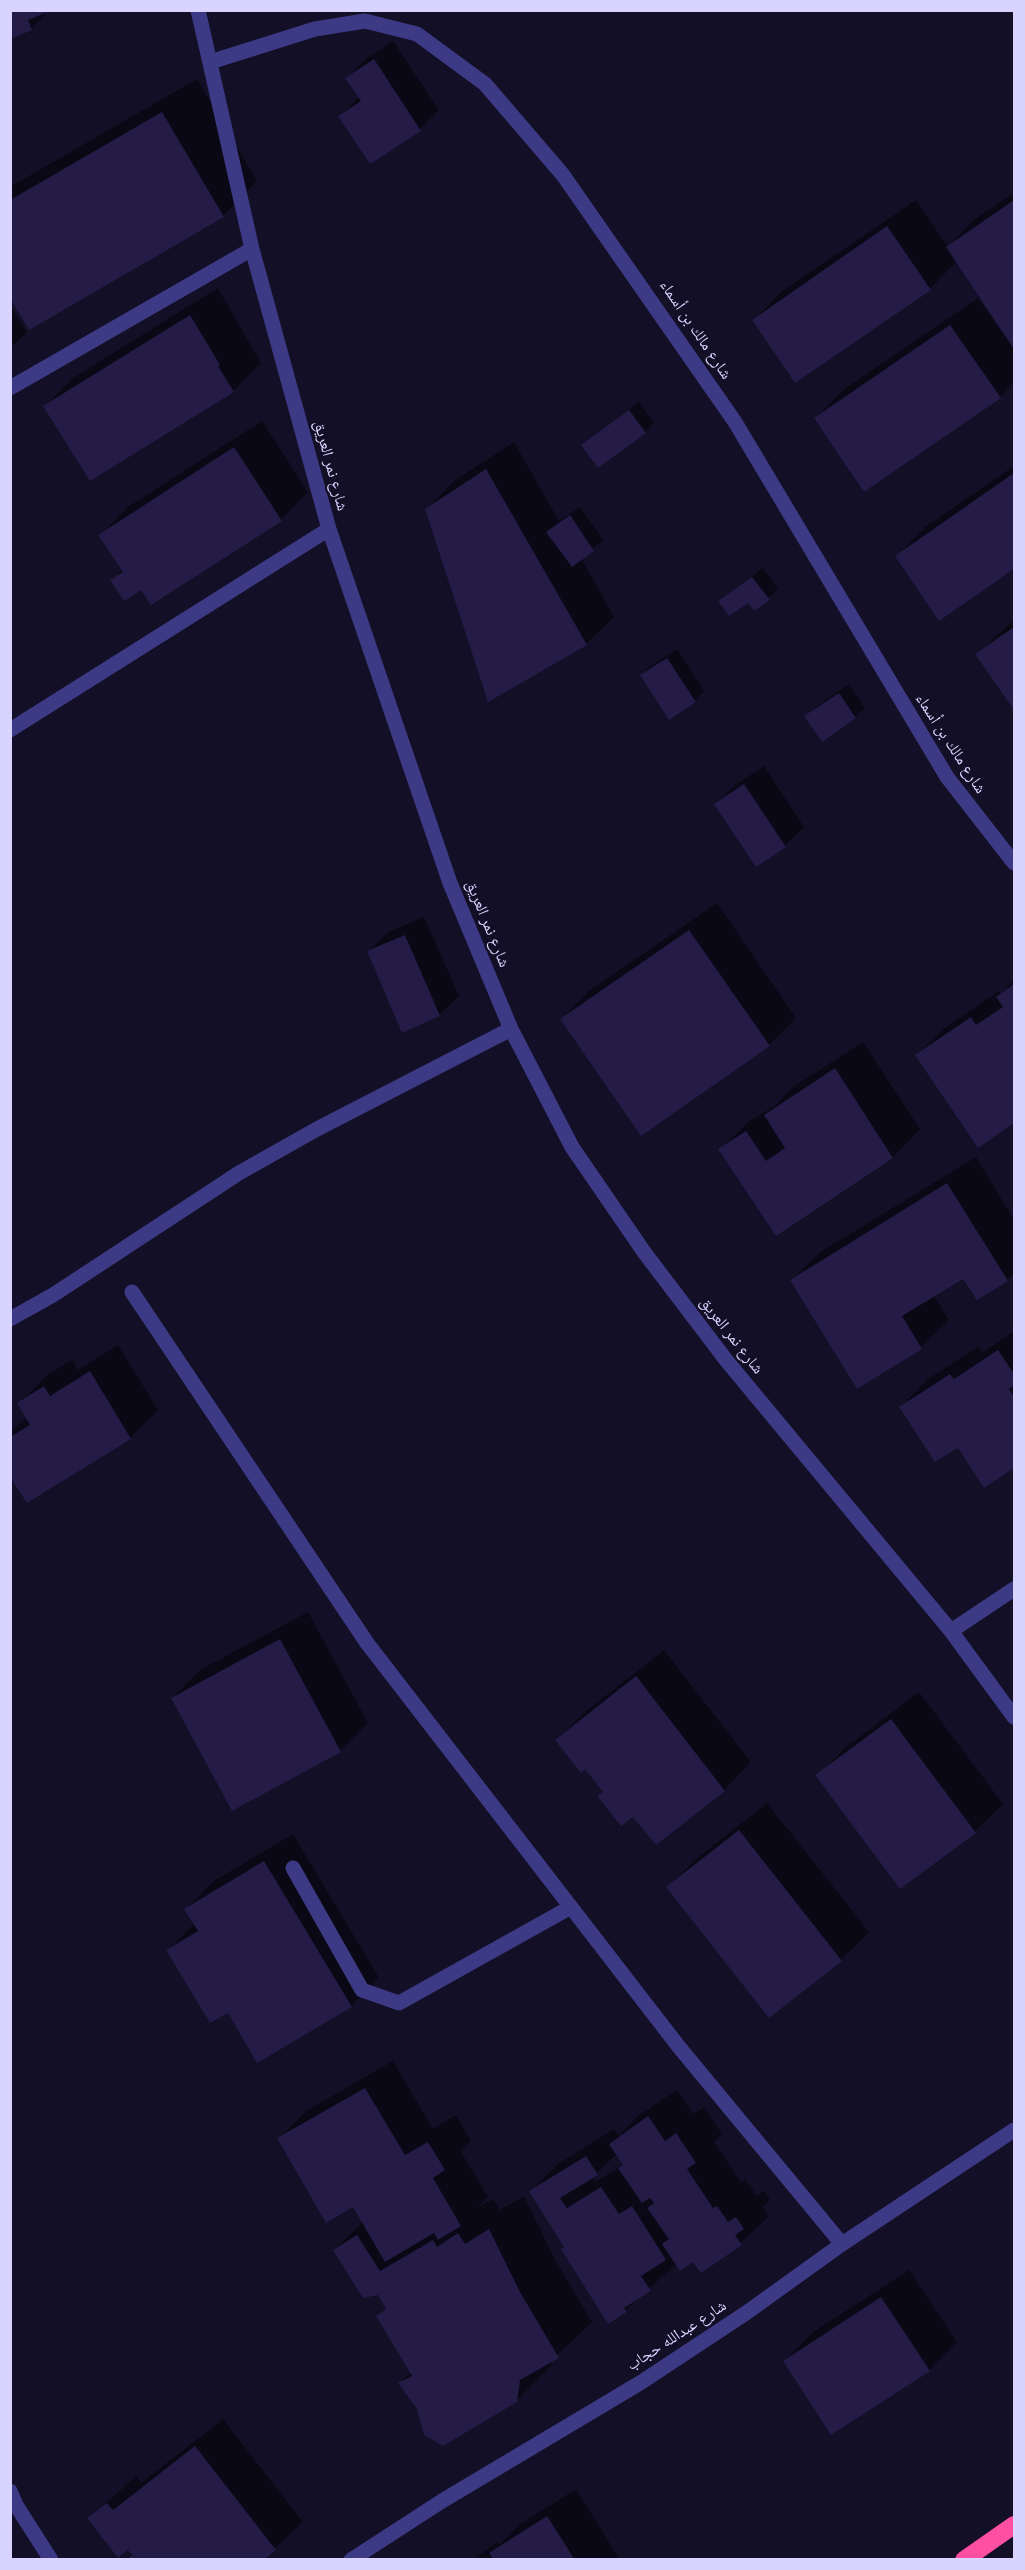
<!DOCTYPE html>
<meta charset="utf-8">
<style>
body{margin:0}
#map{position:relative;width:1025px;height:2570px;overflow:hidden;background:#130f26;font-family:Poppins,sans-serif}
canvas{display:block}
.frame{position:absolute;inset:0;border:12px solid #d9d4ff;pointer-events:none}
</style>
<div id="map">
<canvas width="1025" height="2570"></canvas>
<div class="frame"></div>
</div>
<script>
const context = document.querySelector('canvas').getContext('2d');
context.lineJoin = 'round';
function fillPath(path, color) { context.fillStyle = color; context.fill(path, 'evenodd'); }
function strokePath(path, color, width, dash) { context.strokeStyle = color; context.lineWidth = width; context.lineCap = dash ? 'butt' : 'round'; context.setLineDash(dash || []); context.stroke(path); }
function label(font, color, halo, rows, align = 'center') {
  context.font = font + ' Poppins,"Noto Naskh Arabic",sans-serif'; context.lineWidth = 4.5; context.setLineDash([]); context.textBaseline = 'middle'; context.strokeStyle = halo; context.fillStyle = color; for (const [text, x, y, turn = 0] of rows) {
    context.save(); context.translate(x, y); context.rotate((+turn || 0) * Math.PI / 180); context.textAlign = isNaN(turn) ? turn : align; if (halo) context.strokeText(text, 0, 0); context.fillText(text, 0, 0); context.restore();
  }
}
fillPath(new Path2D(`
 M 10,10 L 49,10 L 31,29 Z
 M 393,41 L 439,110 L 420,129 L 371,162 L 340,116 L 359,97 L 347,78 L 366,59 Z
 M 197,79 L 257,181 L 223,216 L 14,301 L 10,305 L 10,187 Z
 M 1014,193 L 1014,382 L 1000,397 L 816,418 L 843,390 L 978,298 L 1003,334 L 1005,332 L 957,261 L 930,289 L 796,381 L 754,320 L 781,292 L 916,200 L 948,247 L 975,219 Z
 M 218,288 L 261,363 L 233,391 L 45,406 L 73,378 Z
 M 10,306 L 27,332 L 10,348 Z
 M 639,402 L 654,423 L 645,432 L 583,445 Z
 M 262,421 L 308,492 L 281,520 L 141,588 L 112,580 L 123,570 L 100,535 L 128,507 Z
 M 514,442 L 559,521 L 580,507 L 603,540 L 581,558 L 614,617 L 586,644 L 427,509 L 454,481 Z
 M 1014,466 L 1014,567 L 940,619 L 897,556 L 924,528 Z
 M 763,568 L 778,589 L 769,598 L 720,601 Z
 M 1014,620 L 1014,707 L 977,654 Z
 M 677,649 L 704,691 L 695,701 L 641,675 L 651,666 Z
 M 849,684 L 865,708 L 855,717 L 822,740 L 806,716 L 816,707 Z
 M 764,766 L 804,827 L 785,846 L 716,804 L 735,785 Z
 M 717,903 L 796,1018 L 769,1045 L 562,1019 L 589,991 Z
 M 424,917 L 459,996 L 439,1015 L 368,952 L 388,932 Z
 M 1014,980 L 1014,1121 L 978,1145 L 917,1055 L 945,1028 L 999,991 L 1001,994 Z
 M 863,1042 L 920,1129 L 893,1157 L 776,1233 L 720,1150 L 748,1122 L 775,1106 L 793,1087 Z
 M 976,1157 L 1014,1220 L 1014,1273 L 1007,1280 L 963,1277 L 933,1295 L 949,1320 L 921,1347 L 857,1387 L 792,1280 L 819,1253 Z
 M 1014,1331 L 1014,1466 L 984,1486 L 958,1446 L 901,1407 L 928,1379 L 978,1347 L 982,1353 Z
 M 118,1345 L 158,1410 L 130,1438 L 27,1501 L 10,1474 L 10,1432 L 27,1417 L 19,1404 L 46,1376 L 72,1360 L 78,1370 Z
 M 308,1612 L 368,1723 L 340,1751 L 172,1698 L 200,1670 Z
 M 664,1650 L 751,1762 L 724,1790 L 634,1815 L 599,1796 L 604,1791 L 585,1767 L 557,1740 L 585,1712 Z
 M 919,1692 L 1003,1804 L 975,1831 L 901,1887 L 817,1776 L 845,1748 Z
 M 767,1803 L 869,1932 L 841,1960 L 668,1887 L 696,1859 Z
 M 293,1834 L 379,1978 L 351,2006 L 228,2011 L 168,1950 L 195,1923 L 186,1909 L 214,1881 Z
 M 393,2061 L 433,2129 L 456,2115 L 471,2141 L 461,2152 L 488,2197 L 477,2208 L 493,2199 L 500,2210 L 524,2196 L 554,2258 L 592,2322 L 552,2360 L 551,2366 L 516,2401 L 418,2408 L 400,2383 L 411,2372 L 378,2317 L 387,2308 L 379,2293 L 334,2250 L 363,2222 L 353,2205 L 279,2139 L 306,2111 Z
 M 677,2090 L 693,2114 L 704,2107 L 722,2134 L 714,2142 L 741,2182 L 745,2179 L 757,2196 L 764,2191 L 770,2200 L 763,2207 L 769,2216 L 741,2243 L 701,2271 L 694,2260 L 677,2263 L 626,2310 L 609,2322 L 531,2191 L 558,2164 L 614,2129 L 619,2136 L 638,2116 ZM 617,2154 L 624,2164 L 596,2182 L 592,2177 Z
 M 909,2270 L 957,2342 L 929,2370 L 785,2361 L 812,2333 Z
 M 223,2419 L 303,2522 L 262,2560 L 126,2560 L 132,2553 L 89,2519 L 136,2476 L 141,2483 Z
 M 576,2489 L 620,2560 L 473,2560 L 497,2542 L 499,2545 L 519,2525 Z`), '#0007');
fillPath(new Path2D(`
 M 10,10 L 50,10 L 50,11 L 28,20 L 32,30 L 10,39 Z
 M 374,59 L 421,131 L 370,164 L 338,116 L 361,101 L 345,78 Z
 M 162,112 L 224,217 L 29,330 L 10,298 L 10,200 Z
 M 1014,200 L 1014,349 L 946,247 Z
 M 887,226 L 931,290 L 795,383 L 752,320 Z
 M 190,315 L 220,365 L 218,366 L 234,392 L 90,481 L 43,406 Z
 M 950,325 L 1001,398 L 864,492 L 814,418 Z
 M 629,410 L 646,433 L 598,468 L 581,445 Z
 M 234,447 L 282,521 L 151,605 L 141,590 L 124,601 L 110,580 L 123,572 L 98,535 Z
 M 486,469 L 587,645 L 488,702 L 425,509 Z
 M 1014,473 L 1014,569 L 939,621 L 895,556 Z
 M 570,515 L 594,551 L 572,567 L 546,532 Z
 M 752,577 L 770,600 L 754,611 L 748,603 L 729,616 L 718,601 Z
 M 1014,627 L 1014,710 L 975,654 Z
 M 667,658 L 696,702 L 669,720 L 640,675 Z
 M 839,693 L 856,718 L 822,742 L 804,716 Z
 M 744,784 L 786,847 L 756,867 L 714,804 Z
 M 689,930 L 770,1046 L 641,1136 L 560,1019 Z
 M 405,935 L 440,1016 L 402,1033 L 367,951 Z
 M 1014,984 L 1014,1123 L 978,1148 L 915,1055 L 971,1017 L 976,1025 L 1003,1007 L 996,997 Z
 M 835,1068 L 893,1158 L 776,1236 L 718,1149 L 746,1131 L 766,1161 L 785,1148 L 764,1115 Z
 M 947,1183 L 1008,1281 L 977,1300 L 963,1279 L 902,1316 L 922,1349 L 857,1389 L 790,1280 Z
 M 998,1350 L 1014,1374 L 1014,1385 L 1009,1389 L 1014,1397 L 1014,1468 L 984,1488 L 958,1448 L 935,1462 L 899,1407 L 950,1374 L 954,1379 Z
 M 90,1371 L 131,1439 L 27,1503 L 10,1477 L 10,1437 L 30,1425 L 17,1403 L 44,1386 L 50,1396 Z
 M 280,1639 L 341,1752 L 232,1811 L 171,1698 Z
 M 636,1676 L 725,1791 L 656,1845 L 633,1817 L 621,1826 L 597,1796 L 603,1792 L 585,1769 L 581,1773 L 555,1740 Z
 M 891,1719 L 976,1833 L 900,1889 L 815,1775 Z
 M 739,1830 L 842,1961 L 769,2018 L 666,1887 Z
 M 264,1861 L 352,2007 L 257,2063 L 228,2013 L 210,2023 L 166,1950 L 198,1931 L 184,1909 Z
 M 365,2088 L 405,2155 L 428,2142 L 445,2170 L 433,2178 L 461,2226 L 438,2240 L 434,2233 L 385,2262 L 353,2207 L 326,2223 L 277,2138 Z
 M 648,2116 L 665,2141 L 676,2133 L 696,2163 L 687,2169 L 713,2208 L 717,2206 L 728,2222 L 736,2217 L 744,2229 L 735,2235 L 742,2245 L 701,2273 L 693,2262 L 680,2271 L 662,2244 L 669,2239 L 647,2208 L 654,2203 L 650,2198 L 642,2203 L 618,2168 L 623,2165 L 609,2144 Z
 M 586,2156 L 598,2175 L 560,2198 L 567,2208 L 601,2187 L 619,2214 L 632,2206 L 666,2260 L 641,2276 L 651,2291 L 624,2308 L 627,2312 L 608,2324 L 561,2249 L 564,2247 L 529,2191 Z
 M 489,2229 L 520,2292 L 559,2358 L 520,2380 L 517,2402 L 443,2446 L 424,2435 L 417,2409 L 398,2383 L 412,2376 L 376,2316 L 386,2309 L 378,2295 L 363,2298 L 333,2250 L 357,2235 L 380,2271 L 433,2240 L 437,2247 L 458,2233 L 465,2244 Z
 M 881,2297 L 930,2371 L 831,2435 L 783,2361 Z
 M 195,2446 L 276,2550 L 264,2560 L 126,2560 L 132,2555 L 128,2550 L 118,2558 L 87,2518 L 107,2503 L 113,2510 Z
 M 547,2516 L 575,2560 L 494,2560 L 489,2553 Z`), '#241b47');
strokePath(new Path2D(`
 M 198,10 L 252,249 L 329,529 L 450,883 L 511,1029 L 572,1147 L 644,1252 L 726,1360 L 951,1631 L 1014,1717
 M 210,62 L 315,29 L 365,21 L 417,34 L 485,84 L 563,175 L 735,422 L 947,777 L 1014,863
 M 10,388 L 252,249
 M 10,730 L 329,529
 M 132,1292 L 367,1643 L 679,2047 L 842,2244
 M 10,1319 L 53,1295 L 239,1173 L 317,1129 L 511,1029
 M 951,1631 L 1014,1589
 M 293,1868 L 362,1990 L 399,2003 L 571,1907
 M 10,2491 L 16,2505 L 51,2560
 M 351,2560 L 442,2501 L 640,2383 L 746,2313 L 842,2244 L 1014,2130`), '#3d3a85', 15);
strokePath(new Path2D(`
 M 964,2560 L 1014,2525`), '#ff4fa3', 18);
label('16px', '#d9d4ff', '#130f26', [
 ["شارع مالك بن أسماء",695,330,56],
 ["شارع نمر العريق",330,466,75],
 ["شارع مالك بن أسماء",950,744,57],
 ["شارع نمر العريق",487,924,68],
 ["شارع نمر العريق",731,1336,52],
 ["شارع عبدالله حجاب",677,2336,-33]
]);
</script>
